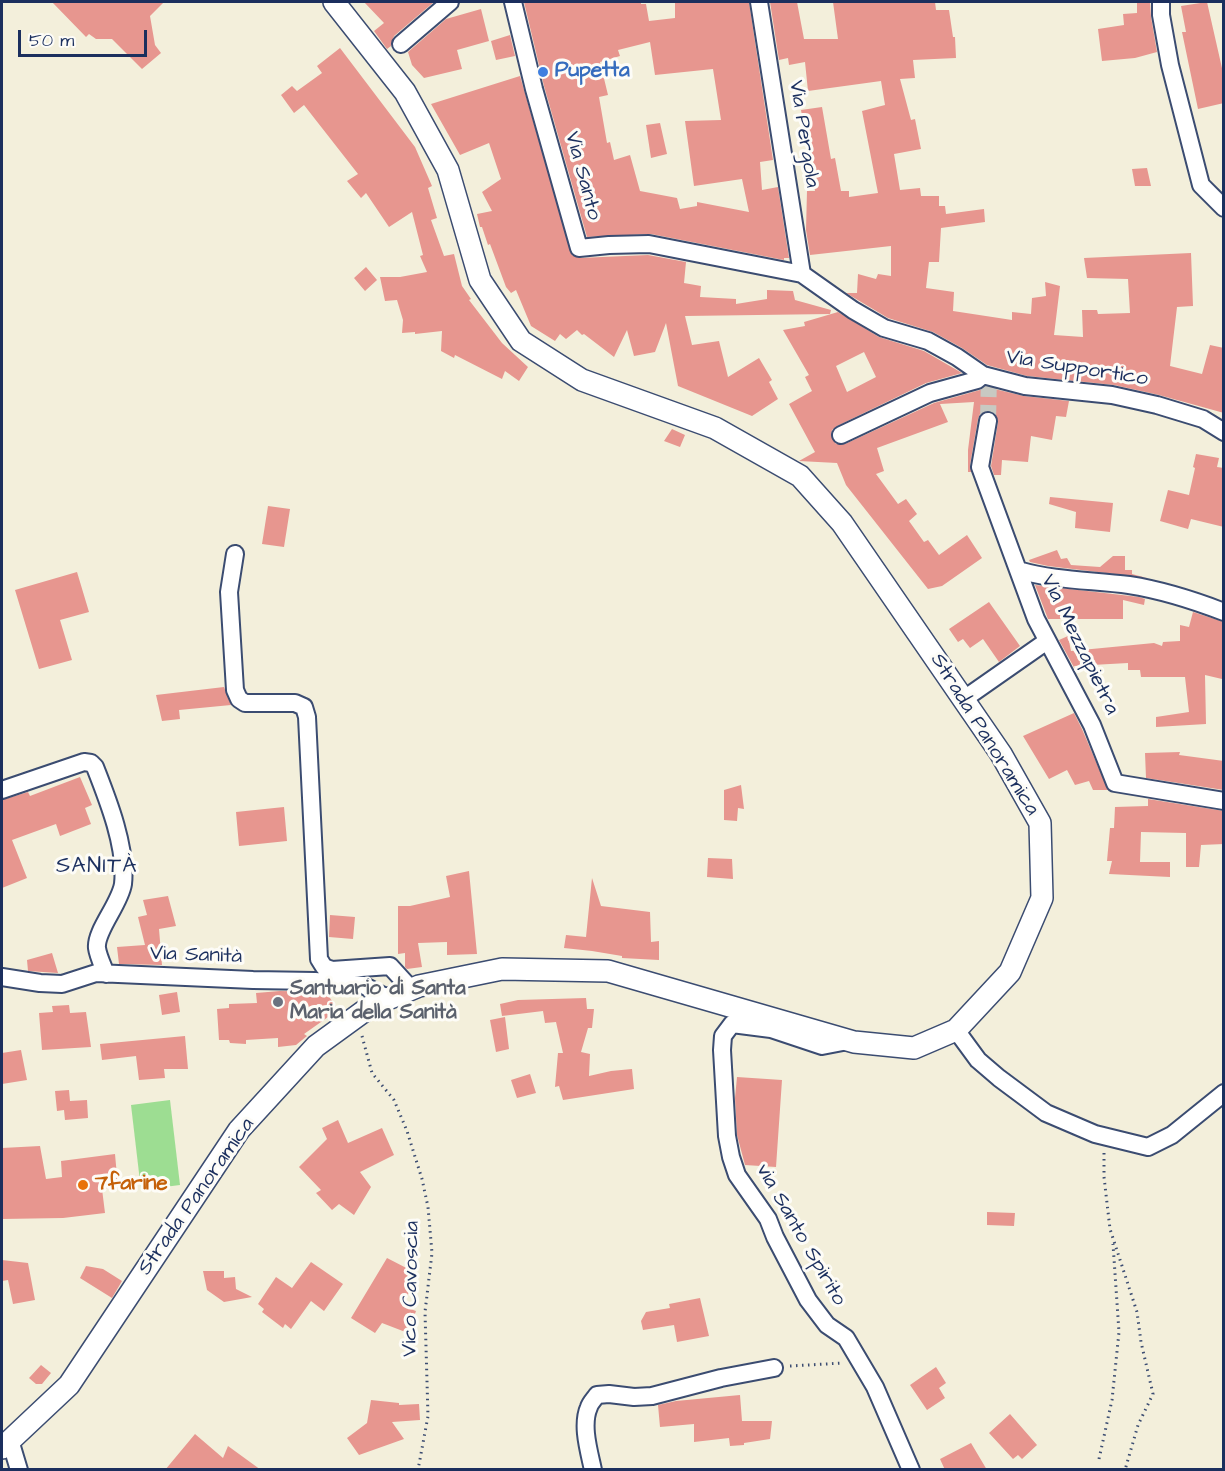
<!DOCTYPE html>
<meta charset="utf-8">
<style>
body{margin:0}
#map{position:relative;width:1225px;height:1471px;overflow:hidden;background:#f3efdb;font-family:"Architects Daughter",sans-serif}
canvas{display:block}
.frame{position:absolute;inset:0;border:3px solid #1b2f5e;pointer-events:none}
.scale{position:absolute;left:18px;top:30px;width:129px;height:27px;box-sizing:border-box;border:3px solid #1b2f5e;border-top:0;padding-left:8px;font-size:18px;line-height:21px;white-space:nowrap;color:#1b2f5e;-webkit-text-stroke:4px #fdfcf7;paint-order:stroke}
</style>
<div id="map">
<canvas width="1225" height="1471"></canvas>
<div class="frame"></div>
<div class="scale">50 m</div>
</div>
<script>
const context = document.querySelector('canvas').getContext('2d');
context.lineJoin = 'round';
function fillPath(path, color) { context.fillStyle = color; context.fill(path, 'evenodd'); }
function strokePath(path, color, width, dash) { context.strokeStyle = color; context.lineWidth = width; context.lineCap = dash ? 'butt' : 'round'; context.setLineDash(dash || []); context.stroke(path); }
function label(font, color, halo, rows, align = 'center') {
  context.font = font + ' "Architects Daughter",sans-serif'; context.lineWidth = 6; context.setLineDash([]); context.textBaseline = 'middle'; context.strokeStyle = halo; context.fillStyle = color; for (const [text, x, y, turn = 0] of rows) {
    context.save(); context.translate(x, y); context.rotate((+turn || 0) * Math.PI / 180); context.textAlign = isNaN(turn) ? turn : align; if (halo) context.strokeText(text, 0, 0); context.fillText(text, 0, 0); context.restore();
  }
}
fillPath(new Path2D(`
 M 170,1100 L 180,1185 L 141,1190 L 131,1105 Z`), '#9ddd92');
fillPath(new Path2D(`
 M 52,2 L 164,2 L 150,16 L 155,45 L 161,53 L 142,69 L 112,39 L 96,39 L 89,34 L 86,37 Z
 M 364,2 L 434,2 L 394,36 L 391,46 L 387,49 L 374,31 L 384,23 Z
 M 524,2 L 641,2 L 641,4 L 646,4 L 649,21 L 675,18 L 675,2 L 749,2 L 773,160 L 760,162 L 762,190 L 778,187 L 789,258 L 784,258 L 784,260 L 651,234 L 587,237 L 544,86 ZM 650,42 L 655,75 L 713,69 L 721,120 L 685,121 L 694,186 L 742,179 L 749,212 L 697,202 L 697,206 L 680,209 L 677,198 L 640,191 L 630,155 L 614,160 L 610,142 L 607,143 L 599,97 L 608,95 L 600,62 L 620,56 L 618,50 Z
 M 770,2 L 797,2 L 804,39 L 838,39 L 833,2 L 935,2 L 936,10 L 949,10 L 953,37 L 955,37 L 956,58 L 913,60 L 915,78 L 900,79 L 911,120 L 915,119 L 921,149 L 894,154 L 900,190 L 920,188 L 921,196 L 939,196 L 939,206 L 945,206 L 946,214 L 984,209 L 985,222 L 941,228 L 939,262 L 929,262 L 926,288 L 954,292 L 953,311 L 1012,320 L 1012,312 L 1031,314 L 1032,298 L 1046,296 L 1045,282 L 1060,286 L 1054,335 L 1083,337 L 1082,310 L 1097,310 L 1098,314 L 1130,313 L 1128,279 L 1087,278 L 1084,258 L 1191,253 L 1193,306 L 1177,307 L 1170,366 L 1202,374 L 1210,345 L 1224,348 L 1224,413 L 1159,395 L 1114,385 L 1027,376 L 987,365 L 962,348 L 933,332 L 888,318 L 846,293 L 857,293 L 858,274 L 876,279 L 878,274 L 891,276 L 891,246 L 810,255 L 806,230 L 807,191 L 815,191 L 801,110 L 822,107 L 831,159 L 835,158 L 841,191 L 849,191 L 849,197 L 878,193 L 862,111 L 885,105 L 881,81 L 808,91 L 805,62 L 789,65 L 788,58 L 779,60 Z
 M 1150,2 L 1151,17 L 1157,52 L 1135,58 L 1102,61 L 1098,29 L 1124,25 L 1123,14 L 1137,13 L 1137,3 Z
 M 1207,2 L 1224,77 L 1224,103 L 1198,109 L 1182,32 L 1186,32 L 1181,6 Z
 M 481,9 L 489,41 L 457,50 L 462,69 L 424,78 L 412,65 L 408,52 L 446,19 Z
 M 510,35 L 515,56 L 496,60 L 491,41 Z
 M 340,48 L 415,147 L 432,186 L 428,188 L 437,218 L 431,220 L 444,256 L 454,254 L 462,286 L 471,299 L 469,300 L 502,343 L 528,367 L 519,381 L 505,371 L 502,379 L 455,355 L 454,358 L 441,351 L 442,331 L 415,334 L 415,332 L 402,333 L 403,320 L 397,300 L 385,301 L 380,277 L 400,277 L 427,272 L 420,256 L 423,255 L 412,212 L 389,227 L 366,193 L 361,198 L 347,181 L 358,174 L 304,105 L 294,113 L 281,95 L 292,86 L 297,91 L 322,73 L 317,66 Z
 M 520,76 L 572,255 L 580,258 L 648,255 L 686,262 L 684,283 L 701,286 L 700,297 L 736,299 L 736,304 L 767,299 L 767,290 L 793,291 L 795,300 L 831,310 L 830,314 L 685,316 L 692,345 L 719,341 L 728,377 L 759,358 L 772,380 L 769,382 L 778,399 L 752,416 L 678,386 L 666,323 L 655,352 L 634,356 L 627,330 L 614,357 L 584,334 L 582,335 L 577,330 L 566,339 L 560,334 L 555,341 L 531,326 L 516,290 L 511,293 L 506,287 L 490,244 L 488,245 L 482,227 L 480,227 L 477,214 L 492,211 L 482,192 L 501,179 L 489,143 L 460,155 L 431,104 Z
 M 660,123 L 667,154 L 651,158 L 646,125 Z
 M 1147,168 L 1151,186 L 1135,186 L 1132,169 Z
 M 366,267 L 377,280 L 365,291 L 354,278 Z
 M 838,312 L 879,337 L 924,351 L 962,373 L 926,383 L 837,426 L 832,430 L 831,435 L 836,444 L 845,444 L 934,403 L 980,390 L 986,387 L 1024,396 L 1069,401 L 1066,417 L 1056,416 L 1052,440 L 1031,436 L 1028,462 L 1002,460 L 1001,475 L 994,475 L 991,466 L 998,422 L 995,413 L 989,411 L 980,414 L 978,419 L 970,465 L 971,472 L 968,472 L 968,450 L 974,402 L 940,404 L 948,422 L 877,448 L 884,471 L 876,474 L 898,504 L 906,499 L 917,514 L 909,521 L 924,542 L 928,540 L 939,555 L 967,535 L 982,558 L 942,586 L 928,589 L 846,485 L 837,463 L 799,461 L 815,452 L 789,404 L 812,391 L 805,377 L 809,375 L 783,330 L 805,326 L 804,322 ZM 864,352 L 876,377 L 847,392 L 836,366 Z
 M 672,429 L 685,435 L 680,447 L 664,441 Z
 M 1196,454 L 1219,458 L 1217,467 L 1224,468 L 1224,527 L 1191,519 L 1188,529 L 1160,521 L 1168,490 L 1189,495 L 1195,468 L 1193,467 Z
 M 1050,497 L 1113,503 L 1110,532 L 1075,528 L 1076,512 L 1049,504 Z
 M 268,506 L 290,509 L 284,547 L 262,544 Z
 M 1057,550 L 1061,559 L 1067,558 L 1071,565 L 1100,567 L 1113,556 L 1125,556 L 1125,570 L 1132,570 L 1132,574 L 1147,578 L 1048,566 L 1030,562 L 1029,560 Z
 M 77,572 L 89,612 L 60,620 L 72,660 L 39,669 L 15,590 Z
 M 1035,585 L 1139,597 L 1145,599 L 1144,605 L 1123,600 L 1123,619 L 1048,619 Z
 M 989,602 L 1020,646 L 999,662 L 983,639 L 970,648 L 963,639 L 958,642 L 949,629 Z
 M 1193,612 L 1224,622 L 1222,679 L 1205,675 L 1206,724 L 1156,727 L 1156,717 L 1189,712 L 1185,677 L 1141,677 L 1140,670 L 1128,670 L 1128,663 L 1074,666 L 1076,671 L 1059,640 L 1068,636 L 1071,651 L 1154,643 L 1162,646 L 1163,642 L 1180,641 L 1180,625 L 1189,627 Z
 M 224,687 L 231,705 L 179,710 L 180,719 L 162,721 L 156,695 Z
 M 1074,713 L 1082,729 L 1108,790 L 1093,790 L 1089,781 L 1075,785 L 1067,770 L 1049,779 L 1023,736 Z
 M 1180,752 L 1179,755 L 1224,761 L 1224,790 L 1146,778 L 1145,753 Z
 M 80,777 L 92,805 L 85,808 L 91,824 L 60,836 L 56,824 L 12,840 L 27,878 L 2,888 L 2,800 L 28,792 L 30,796 Z
 M 741,785 L 744,809 L 738,808 L 737,821 L 724,820 L 724,790 Z
 M 1148,799 L 1224,811 L 1224,844 L 1201,845 L 1199,867 L 1186,867 L 1186,833 L 1141,832 L 1140,862 L 1170,862 L 1170,877 L 1109,874 L 1112,861 L 1107,861 L 1110,828 L 1114,828 L 1115,807 L 1148,806 Z
 M 284,807 L 287,841 L 239,846 L 236,812 Z
 M 708,858 L 732,859 L 733,879 L 707,877 Z
 M 469,871 L 477,954 L 447,955 L 447,942 L 418,943 L 422,967 L 407,969 L 405,967 L 405,953 L 398,954 L 398,906 L 410,906 L 450,897 L 446,876 Z
 M 592,878 L 601,906 L 650,912 L 651,942 L 659,941 L 659,960 L 622,958 L 622,956 L 592,951 L 564,948 L 566,935 L 586,937 Z
 M 168,896 L 176,926 L 159,929 L 162,965 L 119,964 L 117,947 L 145,945 L 138,917 L 147,915 L 143,900 Z
 M 330,915 L 355,917 L 353,939 L 329,937 Z
 M 52,953 L 58,973 L 28,971 L 27,960 Z
 M 280,991 L 326,992 L 338,1010 L 304,1034 L 307,1036 L 296,1045 L 278,1047 L 278,1038 L 246,1040 L 246,1044 L 230,1043 L 229,1040 L 219,1040 L 217,1009 L 229,1008 L 229,1004 L 257,1003 L 256,993 Z
 M 177,992 L 180,1012 L 162,1015 L 159,995 Z
 M 586,998 L 587,1009 L 594,1009 L 592,1028 L 588,1028 L 581,1052 L 590,1054 L 589,1076 L 611,1071 L 632,1069 L 634,1089 L 563,1100 L 559,1086 L 555,1087 L 558,1053 L 563,1053 L 556,1022 L 545,1023 L 543,1011 L 502,1016 L 500,1004 L 518,1000 Z
 M 69,1005 L 70,1013 L 86,1012 L 91,1047 L 42,1050 L 39,1013 L 53,1012 L 52,1006 Z
 M 505,1017 L 509,1049 L 496,1052 L 490,1020 Z
 M 185,1036 L 188,1069 L 164,1069 L 165,1078 L 139,1080 L 136,1056 L 102,1060 L 100,1044 Z
 M 21,1050 L 27,1080 L 2,1084 L 2,1053 Z
 M 530,1074 L 536,1093 L 517,1098 L 511,1080 Z
 M 737,1077 L 782,1080 L 776,1167 L 745,1165 L 737,1135 L 735,1098 Z
 M 69,1090 L 70,1101 L 87,1100 L 88,1118 L 65,1120 L 64,1110 L 57,1111 L 55,1091 Z
 M 338,1120 L 348,1143 L 382,1128 L 394,1155 L 360,1172 L 371,1187 L 354,1215 L 339,1204 L 332,1210 L 316,1193 L 321,1190 L 299,1167 L 327,1139 L 322,1128 Z
 M 40,1146 L 46,1179 L 62,1177 L 61,1161 L 115,1154 L 118,1187 L 102,1189 L 105,1213 L 63,1218 L 2,1219 L 2,1148 Z
 M 987,1212 L 1015,1213 L 1014,1226 L 987,1225 Z
 M 387,1258 L 418,1274 L 402,1306 L 416,1311 L 408,1333 L 382,1323 L 375,1333 L 351,1318 Z
 M 2,1260 L 28,1263 L 35,1300 L 13,1304 L 8,1280 L 2,1281 Z
 M 311,1262 L 343,1284 L 324,1311 L 311,1301 L 291,1329 L 285,1324 L 283,1328 L 262,1312 L 264,1309 L 258,1304 L 276,1277 L 292,1288 Z
 M 86,1266 L 103,1269 L 122,1281 L 112,1298 L 80,1278 Z
 M 203,1271 L 224,1271 L 224,1278 L 235,1277 L 236,1289 L 252,1297 L 224,1302 L 207,1290 Z
 M 700,1298 L 709,1336 L 677,1342 L 674,1325 L 643,1330 L 641,1321 L 646,1312 L 670,1308 L 669,1304 Z
 M 41,1365 L 51,1373 L 42,1384 L 36,1384 L 29,1378 Z
 M 936,1367 L 946,1383 L 939,1388 L 945,1398 L 927,1410 L 910,1385 Z
 M 740,1395 L 742,1421 L 772,1421 L 770,1439 L 744,1443 L 744,1445 L 730,1446 L 729,1438 L 694,1442 L 694,1424 L 660,1427 L 658,1405 L 676,1401 Z
 M 371,1400 L 399,1403 L 399,1405 L 419,1404 L 420,1420 L 392,1422 L 404,1439 L 359,1455 L 347,1438 L 367,1423 Z
 M 1010,1414 L 1037,1445 L 1022,1459 L 1018,1455 L 1013,1459 L 989,1433 Z
 M 195,1434 L 223,1458 L 228,1446 L 261,1470 L 165,1470 Z
 M 971,1443 L 987,1470 L 945,1470 L 940,1459 Z`), '#e7968f');
strokePath(new Path2D(`
 M 988,421 L 989,377`), '#c8c9c2', 16, [16, 8]);
const minor = new Path2D(`
 M 513,2 L 534,89 L 579,248 L 609,245 L 649,244 L 802,274 L 853,310 L 884,328 L 928,341 L 957,357 L 983,375 L 1025,386 L 1112,395 L 1157,405 L 1203,419 L 1224,432
 M 759,2 L 802,274
 M 1161,2 L 1161,15 L 1170,65 L 1201,185 L 1224,208
 M 401,44 L 450,2
 M 988,421 L 980,467 L 1036,619 L 1092,725 L 1115,783 L 1224,801
 M 841,435 L 930,393 L 977,380 L 983,375
 M 235,554 L 229,592 L 235,690 L 239,699 L 245,703 L 295,703 L 304,707 L 307,717 L 319,959 L 324,967 L 332,970 L 390,966 L 411,989
 M 1018,570 C 1056,581 1091,580 1129,585 C 1161,590 1193,600 1224,612
 M 964,699 L 1047,641
 M 2,790 L 84,762 L 91,763 L 95,767 C 108,800 127,848 123,884 C 120,904 95,931 97,948 C 98,956 103,966 106,974
 M 2,977 L 40,983 L 62,984 L 96,973 L 253,980 L 315,981 L 363,985 L 389,999
 M 956,1030 L 978,1060 L 999,1078 L 1046,1113 L 1095,1134 L 1148,1147 L 1172,1135 L 1224,1093
 M 848,1041 L 822,1046 L 771,1029 L 732,1024 L 723,1036 L 722,1050 L 727,1136 L 731,1157 L 737,1175 L 768,1219 L 775,1237 L 808,1300 L 827,1325 L 846,1338 L 875,1387 L 911,1470
 M 10,1440 L 19,1470
 M 593,1470 C 589,1451 581,1425 589,1407 C 590,1403 595,1398 597,1395 L 609,1394 L 634,1397 L 652,1396 L 721,1378 L 774,1368`);
const major = new Path2D(`
 M 2,1448 L 69,1385 L 239,1130 L 316,1046 L 371,1006 L 419,986 L 502,969 L 608,971 L 854,1042 L 914,1048 L 956,1030 L 1010,972 L 1042,898 L 1040,823 L 1001,754 L 842,523 L 800,476 L 715,428 L 582,380 L 521,341 L 480,280 L 448,170 L 405,92 L 334,2`);
strokePath(minor, '#3b4c71', 20);
strokePath(major, '#3b4c71', 24);
strokePath(new Path2D(`
 M 362,1036 L 372,1073 L 394,1100 L 407,1131 L 422,1179 L 428,1207 L 432,1253 L 425,1312 L 428,1416 L 418,1470
 M 1104,1153 L 1104,1177 L 1110,1229 L 1137,1312 L 1141,1342 L 1153,1394 L 1138,1425 L 1125,1470
 M 790,1366 L 843,1363
 M 1099,1459 L 1112,1400 L 1119,1332 L 1113,1244`), '#3b4c71', 3, [1.5, 4.5]);
strokePath(minor, '#fff', 16);
strokePath(major, '#fff', 21);
for (const [x, y, r, color] of [
 [543,72,6,"#3f7fe0"],
 [278,1002,6,"#6b7280"],
 [83,1185,6,"#e8710a"]
]) { const dot = new Path2D(); dot.arc(x, y, r, 0, 2 * Math.PI); context.fillStyle = color; context.fill(dot); strokePath(dot, '#fdfcf7', 2); }
label('bold 21px', '#366cbe', '#fdfcf7', [
 ["Pupetta",555,72]
], 'left');
label('21px', '#1b2f5e', '#fdfcf7', [
 ["Via Pergola",803,134,81],
 ["Via Santo",582,176,75],
 ["Via Supportico",1077,369,9],
 ["Via Mezzapietra",1079,645,64],
 ["Strada Panoramica",984,735,58],
 ["Via Sanità",196,956,2],
 ["Strada Panoramica",197,1197,-55],
 ["via Santo Spirito",800,1235,60],
 ["Vico Cavoscia",412,1289,-89]
]);
label('bold 21px', '#5b616d', '#fdfcf7', [
 ["Santuario di Santa",290,990],
 ["Maria della Sanità",290,1014]
], 'left');
label('bold 21px', '#c56008', '#fdfcf7', [
 ["7farine",95,1185]
], 'left');
context.letterSpacing = '1.5px';
label('22px', '#1b2f5e', '#fdfcf7', [
 ["SANITÀ",97,867]
]);
context.letterSpacing = '0px';
</script>
